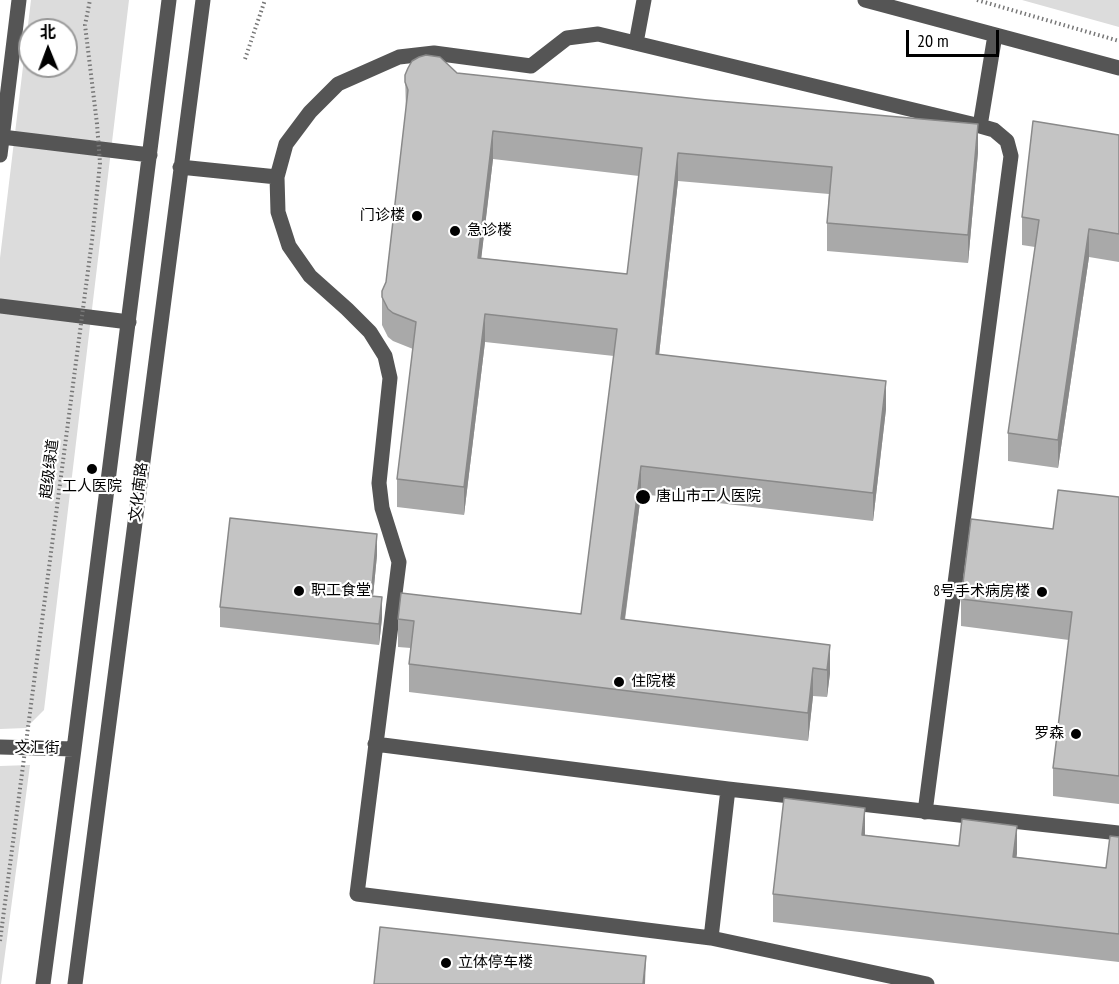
<!DOCTYPE html>
<meta charset="utf-8">
<style>
body{margin:0}
#map{position:relative;width:1119px;height:984px;overflow:hidden;background:#fff;font-family:"PT Sans Narrow","Noto Sans SC",sans-serif}
canvas{display:block}
.north{position:absolute;left:18px;top:18px;width:60px;height:60px;box-sizing:border-box;background:#fff;border:2px solid #999;border-radius:50%;rotate:359deg;font-size:16px;font-weight:700;line-height:24px;text-align:center;color:#000}
.north::after{content:'';display:block;margin:auto;width:21px;height:27px;background:#000;clip-path:polygon(50% 0,100% 100%,50% 72%,0 100%)}
.scale{position:absolute;left:906px;top:30px;width:93px;height:27px;box-sizing:border-box;border:3px solid #000;border-top:0;padding-left:8px;font-size:18px;line-height:21px;white-space:nowrap;color:#000;-webkit-text-stroke:4px #fff;paint-order:stroke}
</style>
<div id="map">
<canvas width="1119" height="984"></canvas>
<div class="north">北</div>
<div class="scale">20 m</div>
</div>
<script>
const context = document.querySelector('canvas').getContext('2d');
context.lineJoin = 'round';
function fillPath(path, color) { context.fillStyle = color; context.fill(path, 'evenodd'); }
function strokePath(path, color, width, dash) { context.strokeStyle = color; context.lineWidth = width; context.lineCap = dash ? 'butt' : 'round'; context.setLineDash(dash || []); context.stroke(path); }
function label(font, color, halo, rows, align = 'center') {
  context.font = font + ' "PT Sans Narrow","Noto Sans SC",sans-serif'; context.lineWidth = 4.5; context.setLineDash([]); context.textBaseline = 'middle'; context.strokeStyle = halo; context.fillStyle = color; for (const [text, x, y, turn = 0] of rows) {
    context.save(); context.translate(x, y); context.rotate((+turn || 0) * Math.PI / 180); context.textAlign = isNaN(turn) ? turn : align; if (halo) context.strokeText(text, 0, 0); context.fillText(text, 0, 0); context.restore();
  }
}
fillPath(new Path2D(`
 M 31,0 L 129,0 L 44,710 L 26,728 L 0,729 L 0,258 ZM 30,30 L 66,30 L 66,66 L 30,66 Z
 M 1022,0 L 1119,0 L 1119,27 Z
 M 30,765 L 1,984 L 0,984 L 0,766 Z`), '#dcdcdc');
strokePath(new Path2D(`
 M 977,0 L 1119,41
 M 245,59 L 265,0`), '#777', 4, [1.5, 3]);
strokePath(new Path2D(`
 M 865,0 L 1119,68
 M 636,43 L 644,0
 M 980,126 L 995,35
 M 2,137 L 150,155
 M 0,155 L 19,0
 M 180,167 L 277,177
 M 0,306 L 129,322
 M 375,744 L 728,789 L 1119,833
 M 0,747 L 74,749
 M 925,812 L 1011,156 L 1007,141 L 994,130 L 980,126 L 598,34 L 567,38 L 531,66 L 434,53 L 399,57 L 338,84 L 310,112 L 286,144 L 277,177 L 278,212 L 289,246 L 310,276 L 347,309 L 370,332 L 385,356 L 390,378 L 379,483 L 382,508 L 399,562 L 357,894 L 711,938 L 927,984
 M 711,938 L 728,789
 M 43,984 L 74,749 L 169,0
 M 75,984 L 203,0`), '#555', 15);
strokePath(new Path2D(`
 M 0,941 L 92,240 L 100,163 L 97,124 L 85,25 L 90,0`), '#777', 4, [1.5, 3]);
fillPath(new Path2D(`
 M 457,73 L 978,152 L 968,263 L 827,251 L 827,223 L 829,194 L 678,181 L 659,355 L 886,409 L 873,521 L 641,494 L 625,620 L 830,645 L 830,673 L 827,697 L 813,696 L 808,741 L 409,692 L 409,664 L 411,648 L 398,647 L 398,619 L 581,614 L 614,356 L 485,342 L 464,515 L 397,507 L 397,479 L 413,349 L 393,341 L 388,337 L 382,325 L 382,291 L 386,282 L 406,111 L 405,75 ZM 493,159 L 639,176 L 627,274 L 481,258 Z
 M 1119,135 L 1119,262 L 1089,257 L 1058,468 L 1008,461 L 1008,433 L 1035,247 L 1022,245 L 1022,217 Z
 M 1119,497 L 1119,804 L 1053,796 L 1053,768 L 1069,640 L 961,626 L 961,599 L 1053,529 Z
 M 377,555 L 373,596 L 382,618 L 379,645 L 220,627 L 220,607 Z
 M 865,835 L 1017,853 L 1016,857 L 1106,868 L 1119,837 L 1119,962 L 773,922 L 773,894 Z`), '#a9a9a9');
fillPath(new Path2D(`
 M 978,124 L 978,152 L 968,263 L 968,235 Z
 M 493,131 L 493,159 L 478,286 L 478,258 Z
 M 678,153 L 678,181 L 656,382 L 656,354 Z
 M 1089,229 L 1089,257 L 1058,468 L 1058,440 Z
 M 485,314 L 485,342 L 464,515 L 464,487 Z
 M 886,381 L 886,409 L 873,521 L 873,493 Z
 M 641,466 L 641,494 L 621,647 L 621,619 Z
 M 377,534 L 377,555 L 371,617 L 371,596 Z
 M 382,597 L 382,618 L 379,645 L 379,624 Z
 M 830,645 L 830,673 L 827,697 L 827,670 Z
 M 813,668 L 813,696 L 808,741 L 808,713 Z
 M 865,808 L 865,835 L 862,835 Z
 M 1017,826 L 1017,853 L 1013,885 L 1013,857 Z
 M 646,956 L 645,984 L 643,984 Z`), '#898989');
const building = new Path2D(`
 M 426,55 L 440,57 L 457,73 L 707,100 L 978,124 L 968,235 L 827,223 L 832,167 L 678,153 L 656,354 L 886,381 L 873,493 L 641,466 L 621,619 L 830,645 L 827,670 L 813,668 L 808,713 L 409,664 L 414,621 L 398,619 L 401,593 L 581,614 L 617,329 L 485,314 L 464,487 L 397,479 L 416,322 L 393,313 L 388,309 L 382,297 L 382,291 L 386,282 L 408,90 L 405,82 L 405,75 L 408,68 L 412,61 L 419,57 ZM 493,131 L 642,148 L 627,274 L 478,258 Z
 M 1033,121 L 1119,135 L 1119,234 L 1089,229 L 1058,440 L 1008,433 L 1039,220 L 1022,217 Z
 M 1058,490 L 1119,497 L 1119,776 L 1053,768 L 1072,612 L 961,599 L 971,519 L 1053,529 Z
 M 230,518 L 377,534 L 371,596 L 382,597 L 379,624 L 220,607 Z
 M 784,798 L 865,808 L 862,835 L 959,846 L 962,819 L 1017,826 L 1013,857 L 1106,868 L 1110,836 L 1119,837 L 1119,934 L 773,894 Z
 M 380,927 L 646,956 L 643,984 L 374,984 Z`);
fillPath(building, '#c4c4c4');
strokePath(building, '#898989', 1.5);
for (const [x, y, r, color] of [
 [417,216,6,"#000"],
 [455,231,6,"#000"],
 [92,469,6,"#000"],
 [643,497,8,"#000"],
 [299,591,6,"#000"],
 [1042,592,6,"#000"],
 [619,682,6,"#000"],
 [1076,734,6,"#000"],
 [446,963,6,"#000"]
]) { const dot = new Path2D(); dot.arc(x, y, r, 0, 2 * Math.PI); context.fillStyle = color; context.fill(dot); strokePath(dot, '#fff', 2); }
label('15px', '#000', '#fff', [
 ["门诊楼",405,216,"right"],
 ["急诊楼",467,231],
 ["工人医院",92,487,"center"],
 ["唐山市工人医院",656,497],
 ["职工食堂",311,591],
 ["8号手术病房楼",1030,592,"right"],
 ["住院楼",631,682],
 ["罗森",1064,734,"right"],
 ["立体停车楼",458,963]
], 'left');
label('15px', '#000', '#fff', [
 ["超级绿道",50,469,-83],
 ["文化南路",139,492,-83],
 ["文汇街",37,748,1]
]);
</script>
